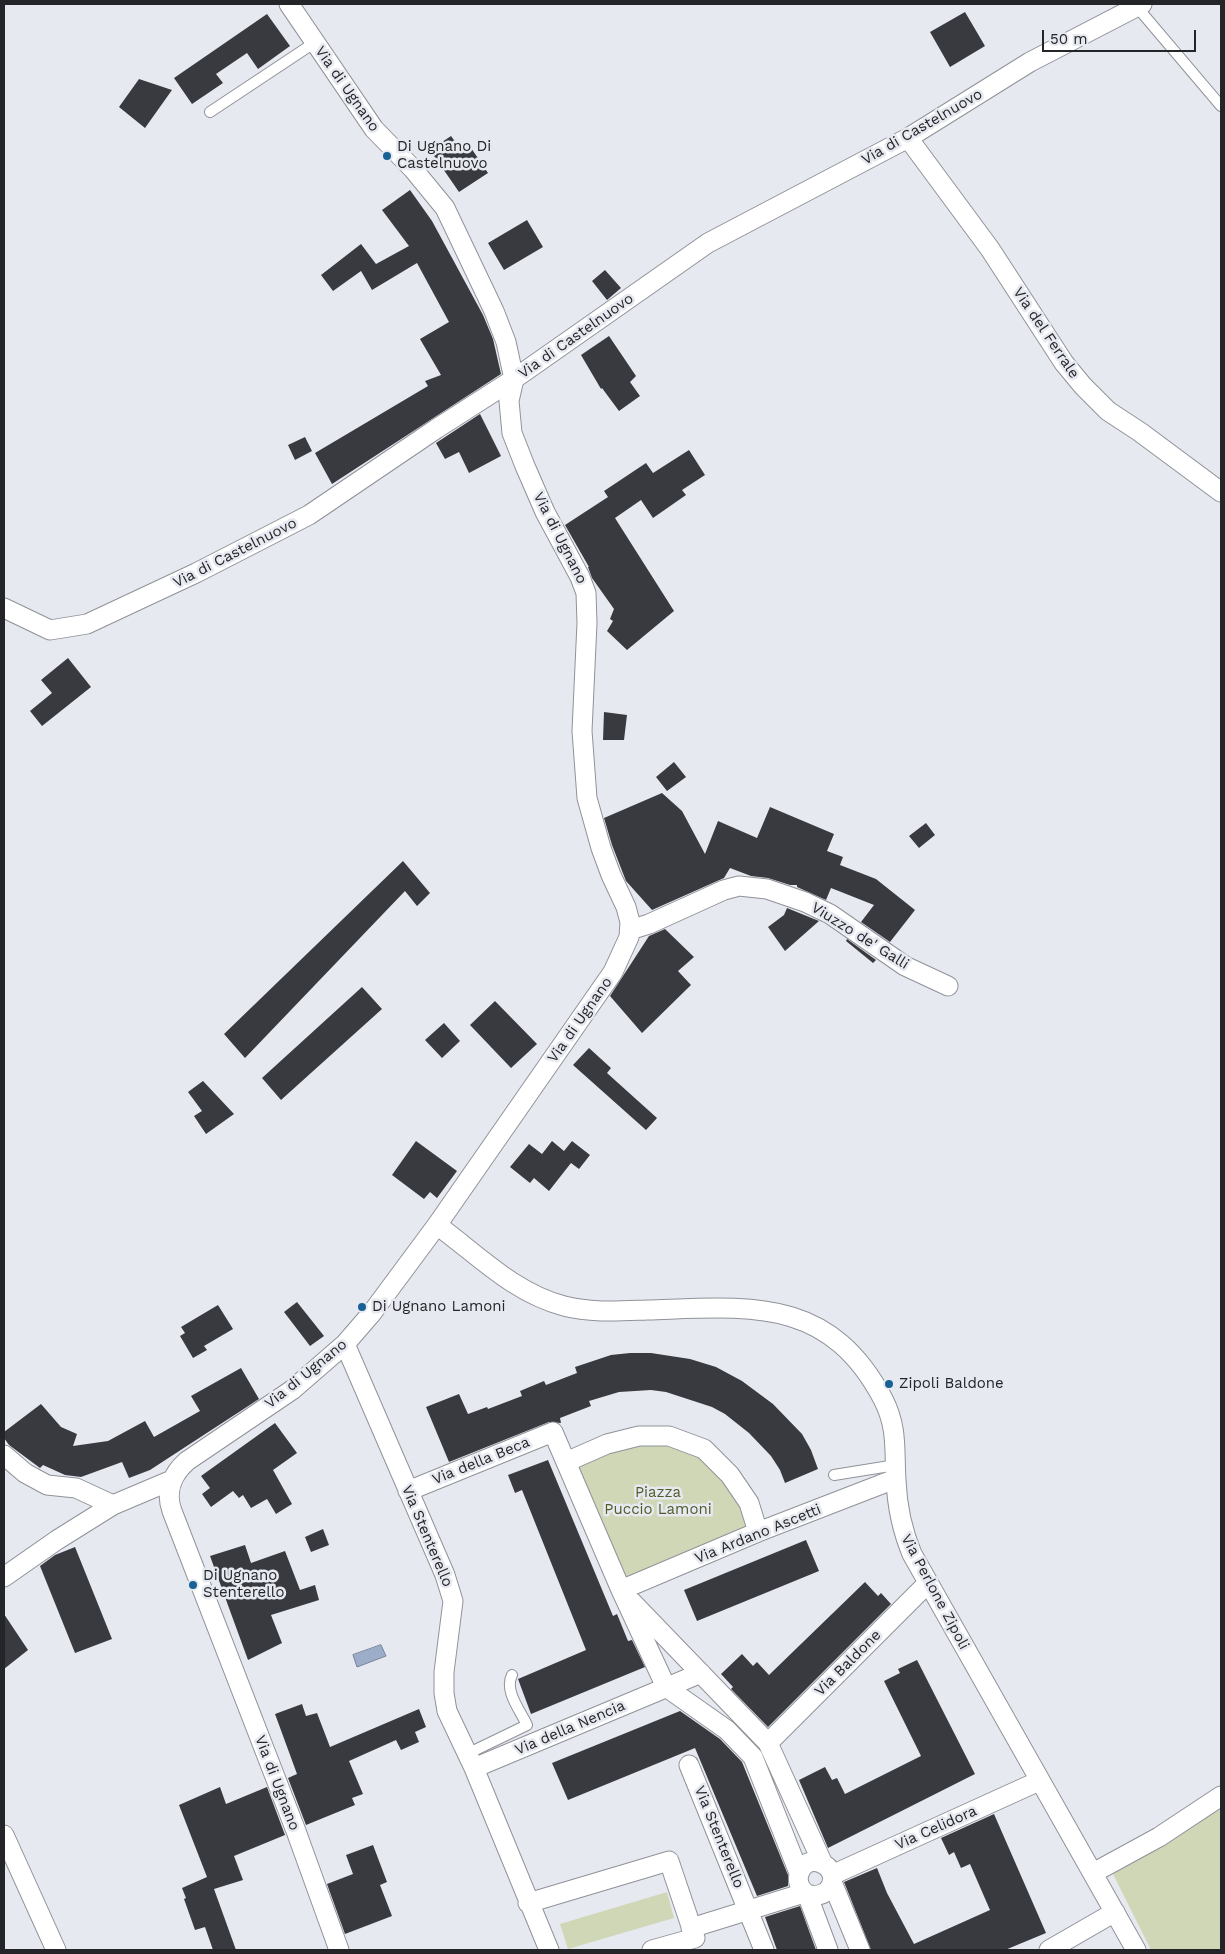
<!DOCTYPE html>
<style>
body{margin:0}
#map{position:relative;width:1225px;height:1954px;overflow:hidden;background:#e7e9f1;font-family:"Work Sans",sans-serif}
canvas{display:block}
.frame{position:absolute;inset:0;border:5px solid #242528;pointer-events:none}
.scale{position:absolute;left:1042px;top:30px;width:154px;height:22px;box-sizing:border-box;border:2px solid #242528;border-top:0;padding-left:6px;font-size:15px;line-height:18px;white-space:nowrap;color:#242528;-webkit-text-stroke:4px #e7e9f1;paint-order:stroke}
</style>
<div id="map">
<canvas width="1225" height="1954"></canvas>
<div class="frame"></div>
<div class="scale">50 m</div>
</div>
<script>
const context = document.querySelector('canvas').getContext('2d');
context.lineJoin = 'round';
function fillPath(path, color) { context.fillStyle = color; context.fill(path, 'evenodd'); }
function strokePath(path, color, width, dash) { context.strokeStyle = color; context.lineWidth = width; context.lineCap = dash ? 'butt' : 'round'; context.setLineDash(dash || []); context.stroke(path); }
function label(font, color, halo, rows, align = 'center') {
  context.font = font + ' "Work Sans",sans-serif'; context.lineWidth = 5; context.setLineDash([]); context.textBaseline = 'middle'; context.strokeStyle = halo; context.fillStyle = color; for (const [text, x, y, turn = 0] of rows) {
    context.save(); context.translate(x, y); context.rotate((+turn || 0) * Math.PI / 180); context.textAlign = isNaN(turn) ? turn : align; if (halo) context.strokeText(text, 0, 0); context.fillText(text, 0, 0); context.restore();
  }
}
fillPath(new Path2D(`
 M 646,1442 L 668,1443 L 695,1452 L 732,1487 L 752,1527 L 626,1580 L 577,1463 L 610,1450 Z
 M 1221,1809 L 1221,1950 L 1151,1950 L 1110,1868 Z
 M 667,1892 L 674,1918 L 568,1949 L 560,1924 Z`), '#cfd7b7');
const water = new Path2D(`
 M 381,1645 L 386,1656 L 357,1667 L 353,1655 Z`);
fillPath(water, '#9badc9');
strokePath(water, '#778499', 1);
fillPath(new Path2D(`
 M 965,12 L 985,46 L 950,67 L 930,32 Z
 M 267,14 L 290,46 L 258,69 L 247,53 L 216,74 L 223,83 L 192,104 L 174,78 Z
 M 139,79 L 172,90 L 145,128 L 119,107 Z
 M 451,136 L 459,147 L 467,142 L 488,173 L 459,192 L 430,150 Z
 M 410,190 L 432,221 L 483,315 L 493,339 L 501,374 L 332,484 L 315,453 L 428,386 L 425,381 L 441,375 L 420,339 L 449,322 L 417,263 L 372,290 L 361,271 L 333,291 L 321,275 L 361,244 L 376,264 L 409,246 L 382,210 Z
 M 527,220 L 543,247 L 504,270 L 488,243 Z
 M 605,270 L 621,288 L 607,300 L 592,281 Z
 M 609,336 L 636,376 L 630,382 L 640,396 L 619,411 L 602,388 L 601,389 L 581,355 Z
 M 480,414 L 501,456 L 469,473 L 459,452 L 445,459 L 436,443 Z
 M 305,437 L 312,451 L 295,460 L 288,445 Z
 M 689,450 L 705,475 L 682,490 L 686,495 L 653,518 L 641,500 L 615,518 L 674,611 L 627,650 L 607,631 L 613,621 L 610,619 L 614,609 L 592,578 L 588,567 L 589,567 L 565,525 L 608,497 L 604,491 L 646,463 L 653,473 Z
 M 68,658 L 91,687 L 42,726 L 30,711 L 52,693 L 41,680 Z
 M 604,712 L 627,715 L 624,740 L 603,740 Z
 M 674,762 L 686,777 L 667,791 L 656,777 Z
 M 662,793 L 682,811 L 705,854 L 718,821 L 757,838 L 770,807 L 834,834 L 827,851 L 843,857 L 840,865 L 876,879 L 915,910 L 890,942 L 861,922 L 874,905 L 831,888 L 826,900 L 797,887 L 797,885 L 790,885 L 768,878 L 751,876 L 730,868 L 724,878 L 652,910 L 626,881 L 612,845 L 604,818 Z
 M 926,823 L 935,835 L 919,848 L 909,836 Z
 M 403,861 L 430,893 L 417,906 L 405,891 L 245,1058 L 224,1034 Z
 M 787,908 L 819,921 L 785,951 L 768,927 L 784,915 Z
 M 665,929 L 694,957 L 678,971 L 691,985 L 642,1033 L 610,996 L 649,936 Z
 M 847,939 L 876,960 L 873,963 L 846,941 Z
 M 362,987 L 382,1009 L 281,1100 L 262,1078 Z
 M 495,1001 L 537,1044 L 511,1068 L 470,1025 Z
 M 444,1023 L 460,1041 L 442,1058 L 425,1040 Z
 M 589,1048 L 611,1068 L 607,1073 L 657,1118 L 646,1130 L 573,1065 Z
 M 203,1081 L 234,1114 L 206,1134 L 194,1116 L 202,1111 L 188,1092 Z
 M 416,1141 L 457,1171 L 437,1198 L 430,1192 L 424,1199 L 392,1175 Z
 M 552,1141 L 564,1151 L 572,1141 L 590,1155 L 579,1169 L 571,1163 L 549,1191 L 534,1178 L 530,1183 L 510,1167 L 529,1144 L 542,1154 Z
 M 297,1302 L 324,1336 L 310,1346 L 284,1312 Z
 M 218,1305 L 233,1329 L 204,1346 L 207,1350 L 193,1358 L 180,1336 L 185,1333 L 181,1327 Z
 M 630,1353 L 651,1353 L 690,1359 L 716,1367 L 742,1381 L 773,1404 L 802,1434 L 811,1450 L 818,1469 L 785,1483 L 780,1470 L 771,1456 L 749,1433 L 725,1414 L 712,1407 L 666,1392 L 651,1390 L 619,1392 L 589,1401 L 591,1406 L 560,1418 L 561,1423 L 549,1422 L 449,1462 L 426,1407 L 459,1394 L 468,1414 L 487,1407 L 488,1409 L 522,1396 L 520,1391 L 544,1381 L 546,1385 L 577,1373 L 575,1367 L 611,1355 Z
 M 241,1368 L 259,1399 L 150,1470 L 129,1478 L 122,1462 L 81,1477 L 65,1475 L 43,1465 L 40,1468 L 9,1445 L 4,1438 L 4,1432 L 41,1404 L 61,1427 L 77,1434 L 73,1446 L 108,1441 L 145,1421 L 154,1437 L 200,1411 L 191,1396 Z
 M 275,1423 L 297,1453 L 273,1470 L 292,1504 L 276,1514 L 267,1499 L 251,1508 L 243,1495 L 239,1498 L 233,1491 L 211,1507 L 202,1494 L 210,1488 L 201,1476 Z
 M 548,1460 L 613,1616 L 617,1614 L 628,1641 L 632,1640 L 645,1667 L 531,1714 L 518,1679 L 586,1650 L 522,1490 L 515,1493 L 508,1475 Z
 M 323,1529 L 329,1545 L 311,1552 L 305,1537 Z
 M 806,1540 L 819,1571 L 697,1621 L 684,1590 Z
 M 245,1545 L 251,1563 L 285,1551 L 300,1590 L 315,1585 L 319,1600 L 271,1615 L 282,1643 L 248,1660 L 210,1556 Z
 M 75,1547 L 112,1639 L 75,1653 L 40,1566 L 55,1555 Z
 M 865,1582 L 878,1596 L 881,1593 L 891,1604 L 768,1727 L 731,1689 L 733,1687 L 721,1674 L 742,1654 L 753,1666 L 757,1662 L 769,1675 Z
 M 4,1614 L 28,1650 L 4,1669 Z
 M 917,1660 L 975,1774 L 828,1848 L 799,1780 L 825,1767 L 832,1780 L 837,1778 L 845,1794 L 921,1756 L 884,1681 L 900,1673 L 898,1669 Z
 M 302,1704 L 306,1716 L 317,1713 L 330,1747 L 419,1709 L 426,1727 L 415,1732 L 419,1742 L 401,1750 L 396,1740 L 349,1761 L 363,1794 L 352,1798 L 355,1805 L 306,1825 L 288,1778 L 297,1774 L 275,1714 Z
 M 680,1711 L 720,1739 L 742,1762 L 788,1875 L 788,1886 L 757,1896 L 695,1748 L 568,1800 L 552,1763 Z
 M 220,1787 L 226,1804 L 267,1787 L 285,1835 L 234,1856 L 243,1880 L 214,1889 L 236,1950 L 213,1950 L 205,1927 L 195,1930 L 184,1899 L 186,1898 L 182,1888 L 207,1877 L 179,1805 Z
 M 994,1814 L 1046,1933 L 1005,1950 L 871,1950 L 844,1882 L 877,1868 L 887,1893 L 914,1944 L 990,1910 L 970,1864 L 961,1868 L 954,1852 L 949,1855 L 941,1838 Z
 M 373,1845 L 387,1882 L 380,1885 L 392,1916 L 345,1934 L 327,1884 L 353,1874 L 346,1855 Z
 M 800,1906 L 816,1950 L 777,1950 L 765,1917 Z`), '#383a40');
const lane = new Path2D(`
 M 1137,7 L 1221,106
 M 210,112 L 314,43
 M 834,1475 L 896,1465
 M 467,1754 L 527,1725 C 520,1710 504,1691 512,1675`);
const street = new Path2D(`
 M 289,4 L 374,129 L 413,169 L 445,208 L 494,311 L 506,342 L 514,379 L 509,401 L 512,433 L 525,466 L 545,512 L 580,577 L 586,593 L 587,623 L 582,731 L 587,798 L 601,848 L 611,875 L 626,907 L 630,922 L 629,937 L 613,972 L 437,1225 L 371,1314 L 345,1344 L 292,1390 L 187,1461 C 172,1474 165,1492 172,1511 L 296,1831 L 339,1950
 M 908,138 L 990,249 L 1064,363 L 1083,386 L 1108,411 L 1140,432 L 1221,492
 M 4,608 L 50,630 L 87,624 L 196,573 L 309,515 L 436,429 L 514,379 L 708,243 L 908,138 L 1030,62 L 1142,4
 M 630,930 L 649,924 L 724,890 L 739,886 L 767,889 L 805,902 L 830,914 L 905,966 L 948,986
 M 437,1225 C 478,1255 514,1293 564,1306 C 591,1313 619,1311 647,1310 C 748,1307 828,1295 883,1399 C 898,1428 894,1450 896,1480 C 897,1506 902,1530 912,1554 L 1136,1950
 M 345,1344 L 445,1575 L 453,1601 L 444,1672 L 444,1693 L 447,1711 L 474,1768 L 549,1950
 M 4,1455 L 25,1473 L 47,1485 L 76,1488 L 113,1505
 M 566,1462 L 607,1444 L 639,1436 L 669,1436 L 704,1449 L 730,1475 L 749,1503 L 758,1532
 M 408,1491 L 553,1432 L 621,1590 L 666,1687 L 727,1730 L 753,1757 L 799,1873
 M 4,1577 L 57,1540 L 113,1505 L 172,1480
 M 621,1590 L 758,1532 L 895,1479
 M 632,1602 L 768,1743 L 823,1864
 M 768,1743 L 928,1583
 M 689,1765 L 764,1950
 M 474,1768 L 701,1673
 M 4,1835 L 56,1950
 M 1093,1873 L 1159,1837 L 1221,1796
 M 832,1875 L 1039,1781
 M 832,1882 L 860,1950
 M 807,1894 C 831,1902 843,1872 821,1863 C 802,1855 789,1882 807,1894 L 828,1950
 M 528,1903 L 669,1861 L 695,1938 L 652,1950
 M 691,1928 L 804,1893
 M 1049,1950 L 1115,1912`);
strokePath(lane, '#909299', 12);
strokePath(street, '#909299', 21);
strokePath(lane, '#fff', 10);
strokePath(street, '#fff', 19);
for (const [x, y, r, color] of [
 [387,156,5,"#176194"],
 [362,1307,5,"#176194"],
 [889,1384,5,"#176194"],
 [193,1585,5,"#176194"]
]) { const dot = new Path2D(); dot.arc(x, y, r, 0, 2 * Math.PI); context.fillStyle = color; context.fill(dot); strokePath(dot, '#e7e9f1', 2); }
label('15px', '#242528', '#e7e9f1', [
 ["Via di Ugnano",347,89,55],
 ["Via di Castelnuovo",922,127,-30],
 ["Via del Ferrale",1046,333,56],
 ["Via di Castelnuovo",576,336,-35],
 ["Via di Ugnano",560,538,63],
 ["Via di Castelnuovo",235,553,-27],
 ["Viuzzo de' Galli",860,936,32],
 ["Via di Ugnano",580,1020,-55],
 ["Via di Ugnano",306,1374,-39],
 ["Via della Beca",481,1461,-22],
 ["Via Ardano Ascetti",758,1534,-22],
 ["Via Stenterello",427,1536,67],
 ["Via Perlone Zipoli",935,1592,62],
 ["Via Baldone",848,1663,-45],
 ["Via della Nencia",570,1728,-23],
 ["Via di Ugnano",277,1783,69],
 ["Via Celidora",936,1828,-24],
 ["Via Stenterello",719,1837,68]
]);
label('15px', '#242528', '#e7e9f1', [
 ["Di Ugnano Di",397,147],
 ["Castelnuovo",397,164],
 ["Di Ugnano Lamoni",372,1307],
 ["Zipoli Baldone",899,1384],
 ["Di Ugnano",203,1576],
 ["Stenterello",203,1593]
], 'left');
label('15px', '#515b28', '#e7e9f1', [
 ["Piazza",658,1493],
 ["Puccio Lamoni",658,1510]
]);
</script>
